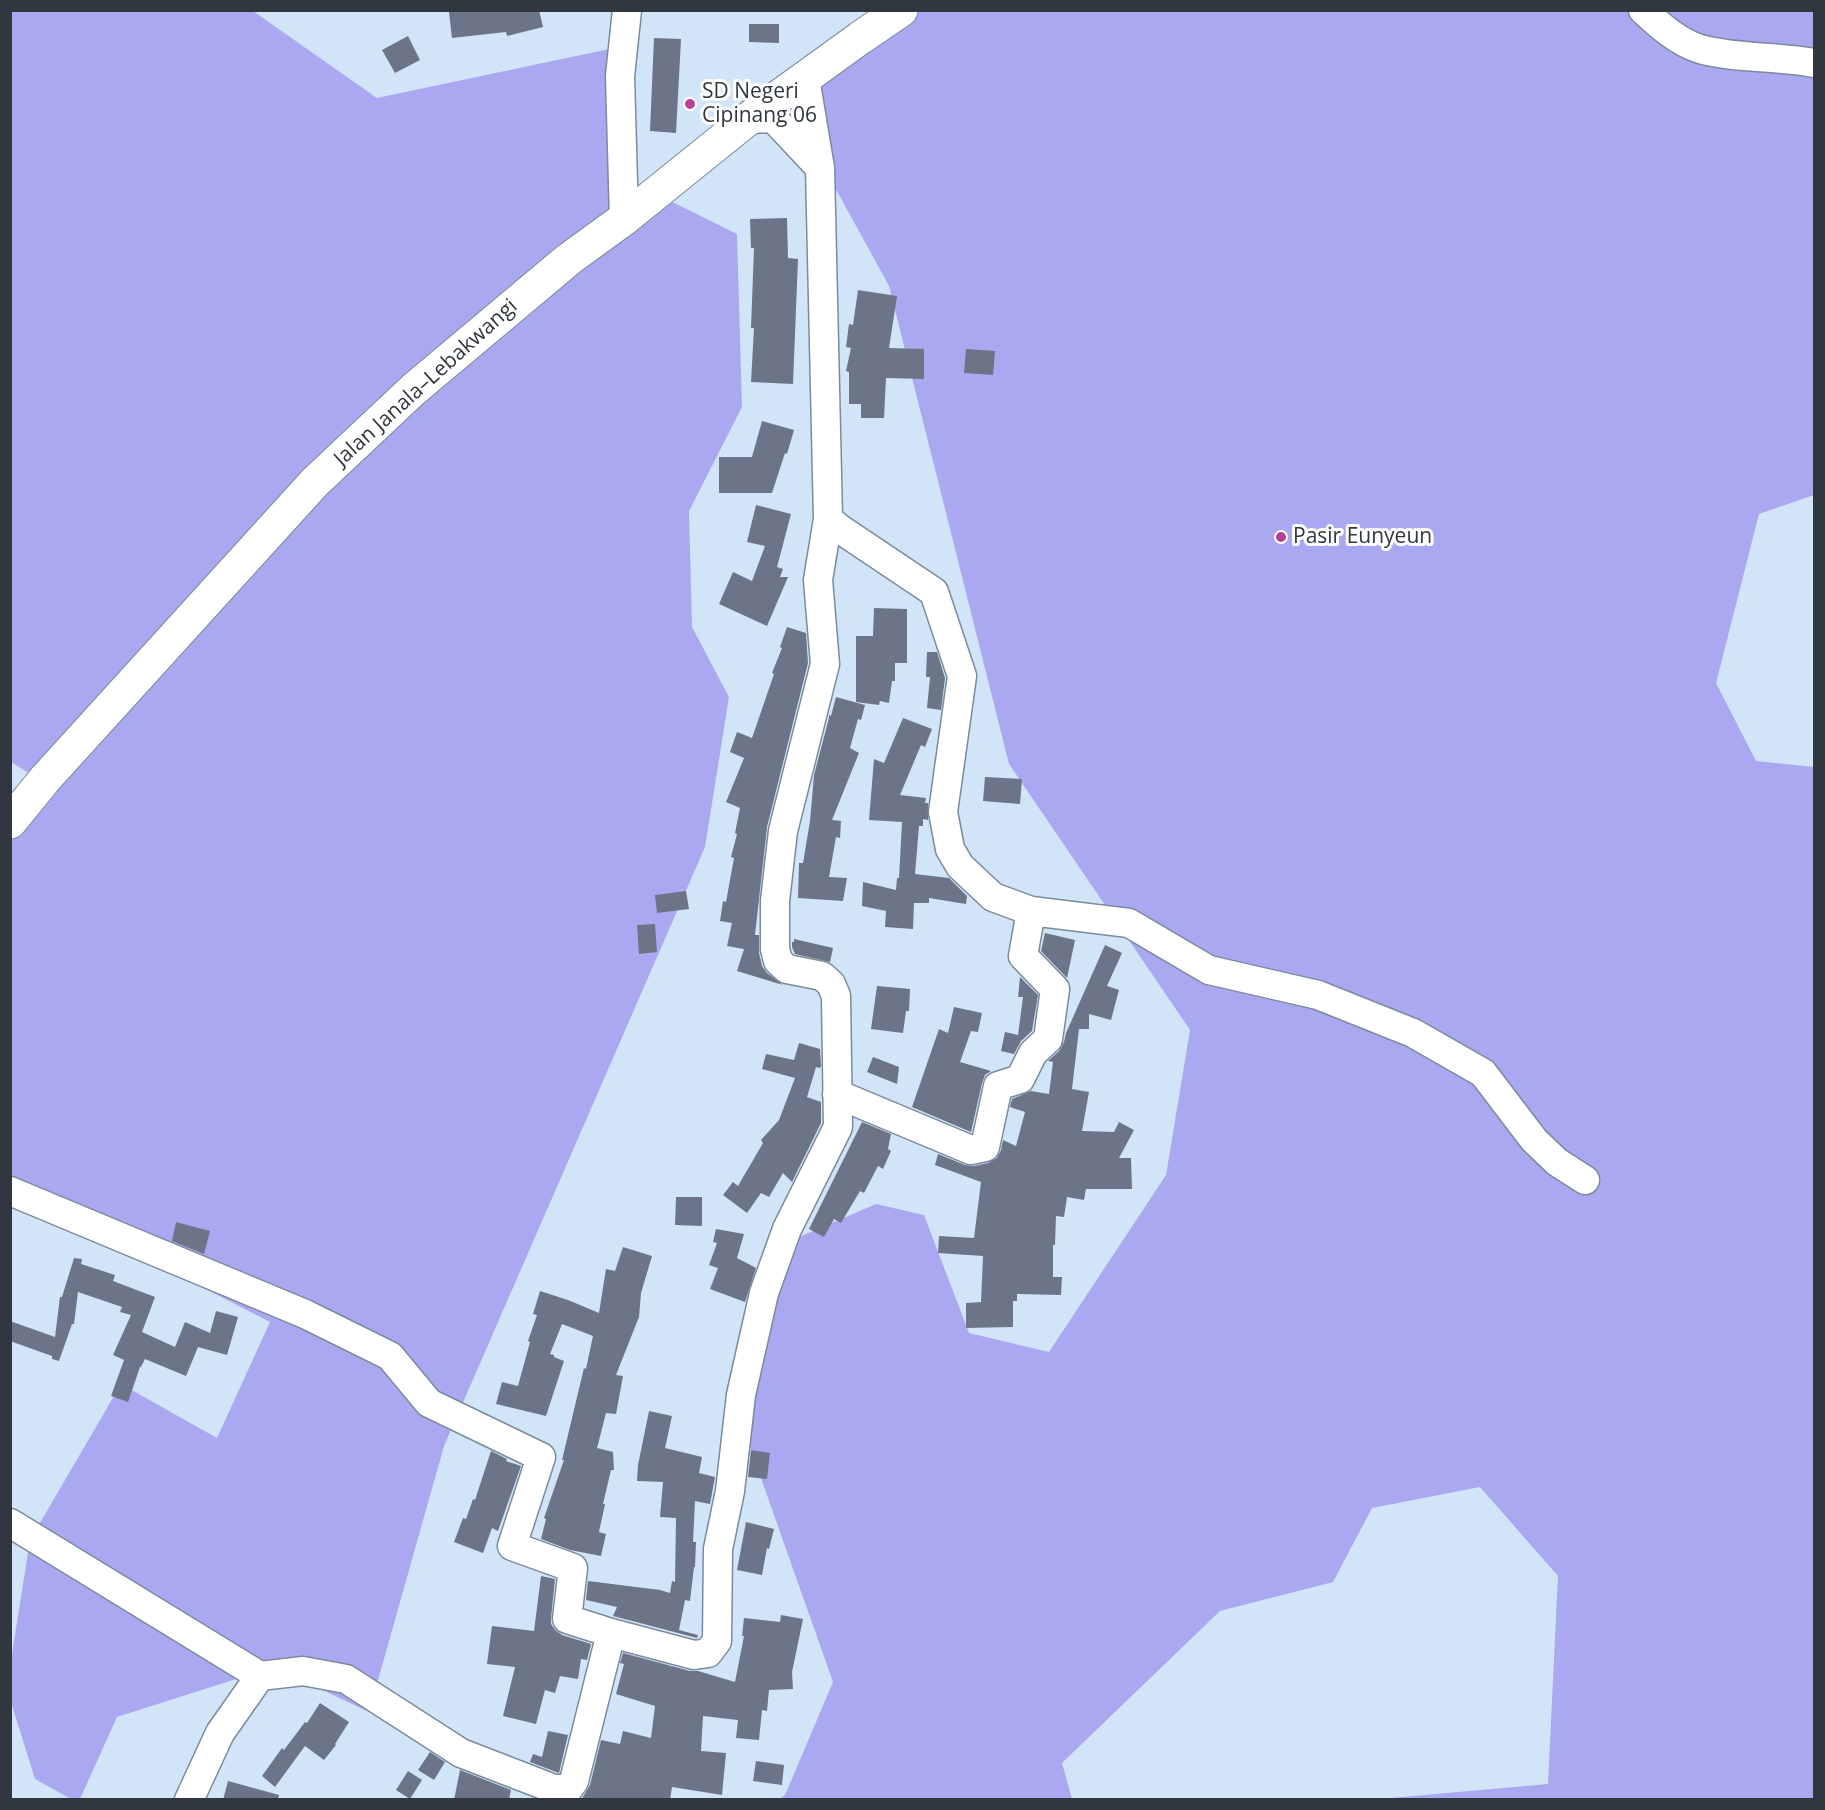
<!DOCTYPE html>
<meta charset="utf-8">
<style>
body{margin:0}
#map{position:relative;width:1825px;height:1810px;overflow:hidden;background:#d2e5f8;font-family:"Open Sans",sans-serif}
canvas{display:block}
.frame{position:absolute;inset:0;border:12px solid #30373e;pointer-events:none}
</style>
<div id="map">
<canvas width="1825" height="1810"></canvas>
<div class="frame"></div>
</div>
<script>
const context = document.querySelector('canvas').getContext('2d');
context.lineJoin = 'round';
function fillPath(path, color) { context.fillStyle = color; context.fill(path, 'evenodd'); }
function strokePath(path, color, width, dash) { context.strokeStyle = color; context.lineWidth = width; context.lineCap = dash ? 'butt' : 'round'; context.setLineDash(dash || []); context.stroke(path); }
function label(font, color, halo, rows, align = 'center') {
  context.font = font + ' "Open Sans",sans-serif'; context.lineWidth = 6; context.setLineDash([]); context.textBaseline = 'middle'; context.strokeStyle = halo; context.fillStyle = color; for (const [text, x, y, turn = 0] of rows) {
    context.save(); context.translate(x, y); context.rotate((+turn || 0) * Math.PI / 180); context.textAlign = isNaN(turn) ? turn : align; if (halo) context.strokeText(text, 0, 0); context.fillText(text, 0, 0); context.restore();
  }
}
fillPath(new Path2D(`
 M 11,11 L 253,11 L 377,98 L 633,44 L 630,181 L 737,234 L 742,407 L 689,511 L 692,627 L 729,697 L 705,847 L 444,1446 L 369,1712 L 274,1667 L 117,1717 L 80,1799 L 71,1799 L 35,1779 L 11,1702 L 11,1660 L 30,1540 L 121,1384 L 217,1438 L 270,1322 L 11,1189 L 11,807 L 32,775 L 11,762 Z
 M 876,11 L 1814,11 L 1814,495 L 1759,514 L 1716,683 L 1756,761 L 1814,767 L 1814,1799 L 1380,1799 L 1548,1784 L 1558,1576 L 1480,1487 L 1372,1508 L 1333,1582 L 1220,1611 L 1062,1763 L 1072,1799 L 779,1799 L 785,1795 L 833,1682 L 739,1416 L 769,1250 L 876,1204 L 924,1215 L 969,1333 L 1049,1352 L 1166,1175 L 1190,1030 L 1009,764 L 889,286 L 776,80 Z`), '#aba8f2');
fillPath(new Path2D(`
 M 463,10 L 539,10 L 543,27 L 507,36 L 506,32 L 452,38 L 449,12 Z
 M 749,24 L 779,24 L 779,43 L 749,42 Z
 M 408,36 L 420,60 L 395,73 L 382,50 Z
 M 654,38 L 681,39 L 676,133 L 650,131 Z
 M 787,218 L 788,258 L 798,259 L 793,384 L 751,382 L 754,328 L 751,328 L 754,248 L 751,248 L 750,219 Z
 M 858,290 L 897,296 L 889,348 L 924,349 L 924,379 L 886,378 L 884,418 L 861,418 L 861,404 L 849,404 L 849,372 L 846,371 L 851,348 L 846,347 L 849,324 L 853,325 Z
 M 966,349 L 995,351 L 993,375 L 964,373 Z
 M 762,421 L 794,430 L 787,454 L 785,453 L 772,493 L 719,493 L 719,457 L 752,457 Z
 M 756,505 L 791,514 L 777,567 L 783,569 L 780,577 L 788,577 L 767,626 L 719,604 L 733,572 L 752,581 L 765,546 L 747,542 Z
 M 874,608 L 907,609 L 907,663 L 895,663 L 895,681 L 892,681 L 889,703 L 880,701 L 879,705 L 856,702 L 856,636 L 873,636 Z
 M 787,627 L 806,633 L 808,663 L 767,827 L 755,935 L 759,935 L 759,953 L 762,966 L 767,973 L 783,985 L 737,971 L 744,949 L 727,946 L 732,923 L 720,921 L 723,901 L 726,902 L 734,858 L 731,857 L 737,834 L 735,833 L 740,808 L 726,802 L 744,758 L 730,752 L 737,732 L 752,738 L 774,674 L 772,673 L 782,648 L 780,647 Z
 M 927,652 L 937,652 L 945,678 L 941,710 L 927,708 L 930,677 L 926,677 Z
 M 836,697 L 865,705 L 861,720 L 858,719 L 850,748 L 859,753 L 832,820 L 841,821 L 840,838 L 836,837 L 829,877 L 847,878 L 843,901 L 798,898 L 799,863 L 803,863 L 810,821 L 814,775 L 829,718 L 829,715 L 831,716 Z
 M 903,718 L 932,729 L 925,747 L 921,745 L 900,795 L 926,798 L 925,803 L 928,803 L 928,820 L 923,819 L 923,826 L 919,826 L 915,874 L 949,878 L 967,896 L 966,904 L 929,898 L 929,903 L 914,903 L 913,929 L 885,927 L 886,911 L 862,906 L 863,882 L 896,890 L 897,878 L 899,878 L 902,822 L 869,820 L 874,759 L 884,763 Z
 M 985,777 L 1022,779 L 1020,804 L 983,801 Z
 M 686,891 L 689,909 L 657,913 L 655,895 Z
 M 655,924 L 657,952 L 639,954 L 637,925 Z
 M 1045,933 L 1075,940 L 1067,978 L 1041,951 Z
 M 794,939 L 833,948 L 830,962 L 795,954 L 792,947 L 792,942 L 794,942 Z
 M 1105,945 L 1122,953 L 1107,986 L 1119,990 L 1111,1020 L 1089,1014 L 1089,1029 L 1079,1029 L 1072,1089 L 1089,1092 L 1082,1131 L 1114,1132 L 1119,1122 L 1134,1130 L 1119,1158 L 1131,1158 L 1132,1189 L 1086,1189 L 1084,1200 L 1067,1197 L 1064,1217 L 1056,1216 L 1055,1245 L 1053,1245 L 1053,1277 L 1062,1277 L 1061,1295 L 1017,1294 L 1017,1301 L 1013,1301 L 1013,1327 L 966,1328 L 966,1303 L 981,1302 L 983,1256 L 938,1253 L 939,1236 L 974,1238 L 981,1182 L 935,1165 L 938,1154 L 965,1165 L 974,1166 L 988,1163 L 997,1158 L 1001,1150 L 1003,1140 L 1016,1146 L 1025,1112 L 1010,1107 L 1012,1099 L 1031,1091 L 1049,1094 L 1053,1062 L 1048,1061 L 1059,1051 L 1064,1042 L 1066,1033 Z
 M 1020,977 L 1038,995 L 1032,1031 L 1021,1041 L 1014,1054 L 1001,1051 L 1005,1032 L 1018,1035 L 1023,997 L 1018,997 Z
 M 877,986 L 910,989 L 909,1011 L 906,1011 L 903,1033 L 871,1029 Z
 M 954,1007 L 982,1013 L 978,1032 L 971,1031 L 960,1062 L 991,1071 L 985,1075 L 982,1083 L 971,1132 L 912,1107 L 939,1029 L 948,1033 Z
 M 799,1043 L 820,1049 L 821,1066 L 820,1068 L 816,1067 L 807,1097 L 821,1102 L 821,1123 L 792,1182 L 783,1173 L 769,1197 L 761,1193 L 747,1213 L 723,1195 L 733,1182 L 738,1186 L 763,1143 L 761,1140 L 779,1120 L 795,1078 L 762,1069 L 766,1054 L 794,1060 Z
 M 873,1057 L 899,1067 L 897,1084 L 867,1072 Z
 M 862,1122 L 891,1134 L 888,1149 L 891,1151 L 883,1169 L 878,1166 L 864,1193 L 860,1191 L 841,1223 L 834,1219 L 824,1237 L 809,1229 Z
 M 676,1197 L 702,1197 L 702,1226 L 675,1225 Z
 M 176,1222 L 210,1231 L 204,1254 L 172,1241 Z
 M 716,1229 L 744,1234 L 737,1258 L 756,1268 L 745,1302 L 710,1289 L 718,1268 L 709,1265 L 717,1243 L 713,1242 Z
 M 623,1247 L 652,1256 L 641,1293 L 639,1317 L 616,1375 L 623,1376 L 616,1414 L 606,1413 L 597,1448 L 613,1452 L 614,1470 L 611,1470 L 603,1504 L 605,1504 L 599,1532 L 606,1534 L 601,1556 L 570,1550 L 541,1539 L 546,1519 L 544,1518 L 564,1460 L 562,1460 L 584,1368 L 586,1369 L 593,1336 L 562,1324 L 550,1354 L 554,1355 L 554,1357 L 564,1361 L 546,1416 L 496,1404 L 502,1382 L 518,1386 L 530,1342 L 528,1341 L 537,1315 L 533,1314 L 540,1291 L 568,1300 L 599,1313 L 606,1269 L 615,1271 Z
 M 74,1258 L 82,1259 L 81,1264 L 115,1275 L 113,1281 L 155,1297 L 142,1332 L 175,1347 L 185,1322 L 210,1333 L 216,1311 L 238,1317 L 227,1355 L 198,1347 L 186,1376 L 145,1359 L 141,1367 L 140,1367 L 128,1402 L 111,1396 L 124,1360 L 113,1355 L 131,1315 L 120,1312 L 122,1307 L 78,1292 L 74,1324 L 72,1324 L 59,1361 L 52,1359 L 52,1356 L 10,1341 L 10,1321 L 55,1337 L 60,1297 L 62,1297 Z
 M 649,1411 L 672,1416 L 665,1448 L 702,1457 L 699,1473 L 715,1477 L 710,1504 L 695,1501 L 693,1542 L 696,1542 L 695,1567 L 694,1567 L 690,1601 L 685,1600 L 679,1630 L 698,1635 L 697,1638 L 613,1616 L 617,1607 L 586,1600 L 588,1581 L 660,1590 L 670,1593 L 672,1581 L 675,1582 L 676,1518 L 660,1517 L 663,1482 L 637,1481 L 638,1465 Z
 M 751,1450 L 770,1453 L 767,1479 L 748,1477 Z
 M 491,1451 L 507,1459 L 506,1461 L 521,1466 L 498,1531 L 492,1528 L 483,1553 L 454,1542 L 463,1518 L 466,1519 L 473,1499 L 475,1500 Z
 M 746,1522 L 774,1529 L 769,1549 L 767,1548 L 762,1575 L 737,1570 Z
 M 541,1576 L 555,1579 L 551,1618 L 551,1624 L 555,1630 L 562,1635 L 591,1644 L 587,1660 L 581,1659 L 578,1679 L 560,1676 L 555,1693 L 545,1690 L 536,1724 L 503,1716 L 515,1667 L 487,1664 L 492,1626 L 534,1631 Z
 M 781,1615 L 803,1619 L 792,1672 L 793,1689 L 769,1690 L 767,1711 L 762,1710 L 759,1740 L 736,1738 L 738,1720 L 703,1716 L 701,1751 L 726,1753 L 722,1795 L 672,1787 L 670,1800 L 581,1800 L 590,1785 L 601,1740 L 620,1744 L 623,1731 L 651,1738 L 655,1706 L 616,1694 L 624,1664 L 620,1663 L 623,1653 L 690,1671 L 698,1671 L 735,1682 L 744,1636 L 742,1636 L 744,1618 L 780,1622 Z
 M 320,1703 L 349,1722 L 335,1744 L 336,1745 L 324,1760 L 305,1746 L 275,1787 L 262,1776 L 282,1748 L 284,1750 L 305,1722 L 307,1723 Z
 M 548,1731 L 568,1735 L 559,1773 L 530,1762 L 533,1754 L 542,1757 Z
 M 430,1752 L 445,1762 L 434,1780 L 418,1770 Z
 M 756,1761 L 784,1765 L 782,1785 L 753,1781 Z
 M 460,1770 L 511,1790 L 509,1800 L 454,1800 Z
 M 408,1771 L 422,1780 L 410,1799 L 396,1790 Z
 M 228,1781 L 279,1795 L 278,1800 L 223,1800 Z`), '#6c7488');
const minor = new Path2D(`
 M 1643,10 C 1659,25 1678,42 1700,49 C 1736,59 1778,56 1814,63
 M 805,78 L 820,168
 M 624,219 L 620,76 L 627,10
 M 828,519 L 840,529 L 934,592 L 962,676 L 943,812 L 950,849 L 960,866 L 993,897 L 1031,911 L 1129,923 L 1209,970 L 1318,995 L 1413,1033 L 1483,1073 L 1534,1140 L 1557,1162 L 1585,1180
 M 837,1094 L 971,1150 L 985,1147 L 998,1086 L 1020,1079 L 1033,1053 L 1048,1039 L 1055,989 L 1023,956 L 1031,911
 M 10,1191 L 305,1314 L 390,1356 L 429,1403 L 541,1457 L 512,1546 L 573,1568 L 567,1619 L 611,1633
 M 10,1523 L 260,1676 L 303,1671 L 346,1679 L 461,1753 L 554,1789 L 568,1789 L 574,1781 L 611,1633 L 694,1655 L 708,1653 L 717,1641 L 718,1549 L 730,1491 L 741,1395 L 764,1293 L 787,1229 L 838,1127 L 836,996 L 831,984 L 822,976 L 787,969 L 778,961 L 775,949 L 775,901 L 783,831 L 825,664 L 818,580 L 828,519 L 820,168 L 773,118 L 748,119
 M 189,1800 L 220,1733 L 260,1676`);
const major = new Path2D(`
 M 10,822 L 45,779 L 315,482 L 414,389 L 569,259 L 624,219 L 748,119 L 860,38 L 901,10`);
strokePath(minor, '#7a8b9c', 31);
strokePath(major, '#7a8b9c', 35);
strokePath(minor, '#fff', 28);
strokePath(major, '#fff', 33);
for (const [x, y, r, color] of [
 [690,104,6,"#b74197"],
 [1281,537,6,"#b74197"]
]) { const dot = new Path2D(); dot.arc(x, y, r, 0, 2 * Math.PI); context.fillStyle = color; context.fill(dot); strokePath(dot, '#fff', 2); }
label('21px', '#30373e', '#fff', [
 ["SD Negeri",702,92],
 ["Cipinang 06",702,116],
 ["Pasir Eunyeun",1293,537]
], 'left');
label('21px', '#30373e', '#fff', [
 ["Jalan Janala–Lebakwangi",426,383,-42]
]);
</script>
